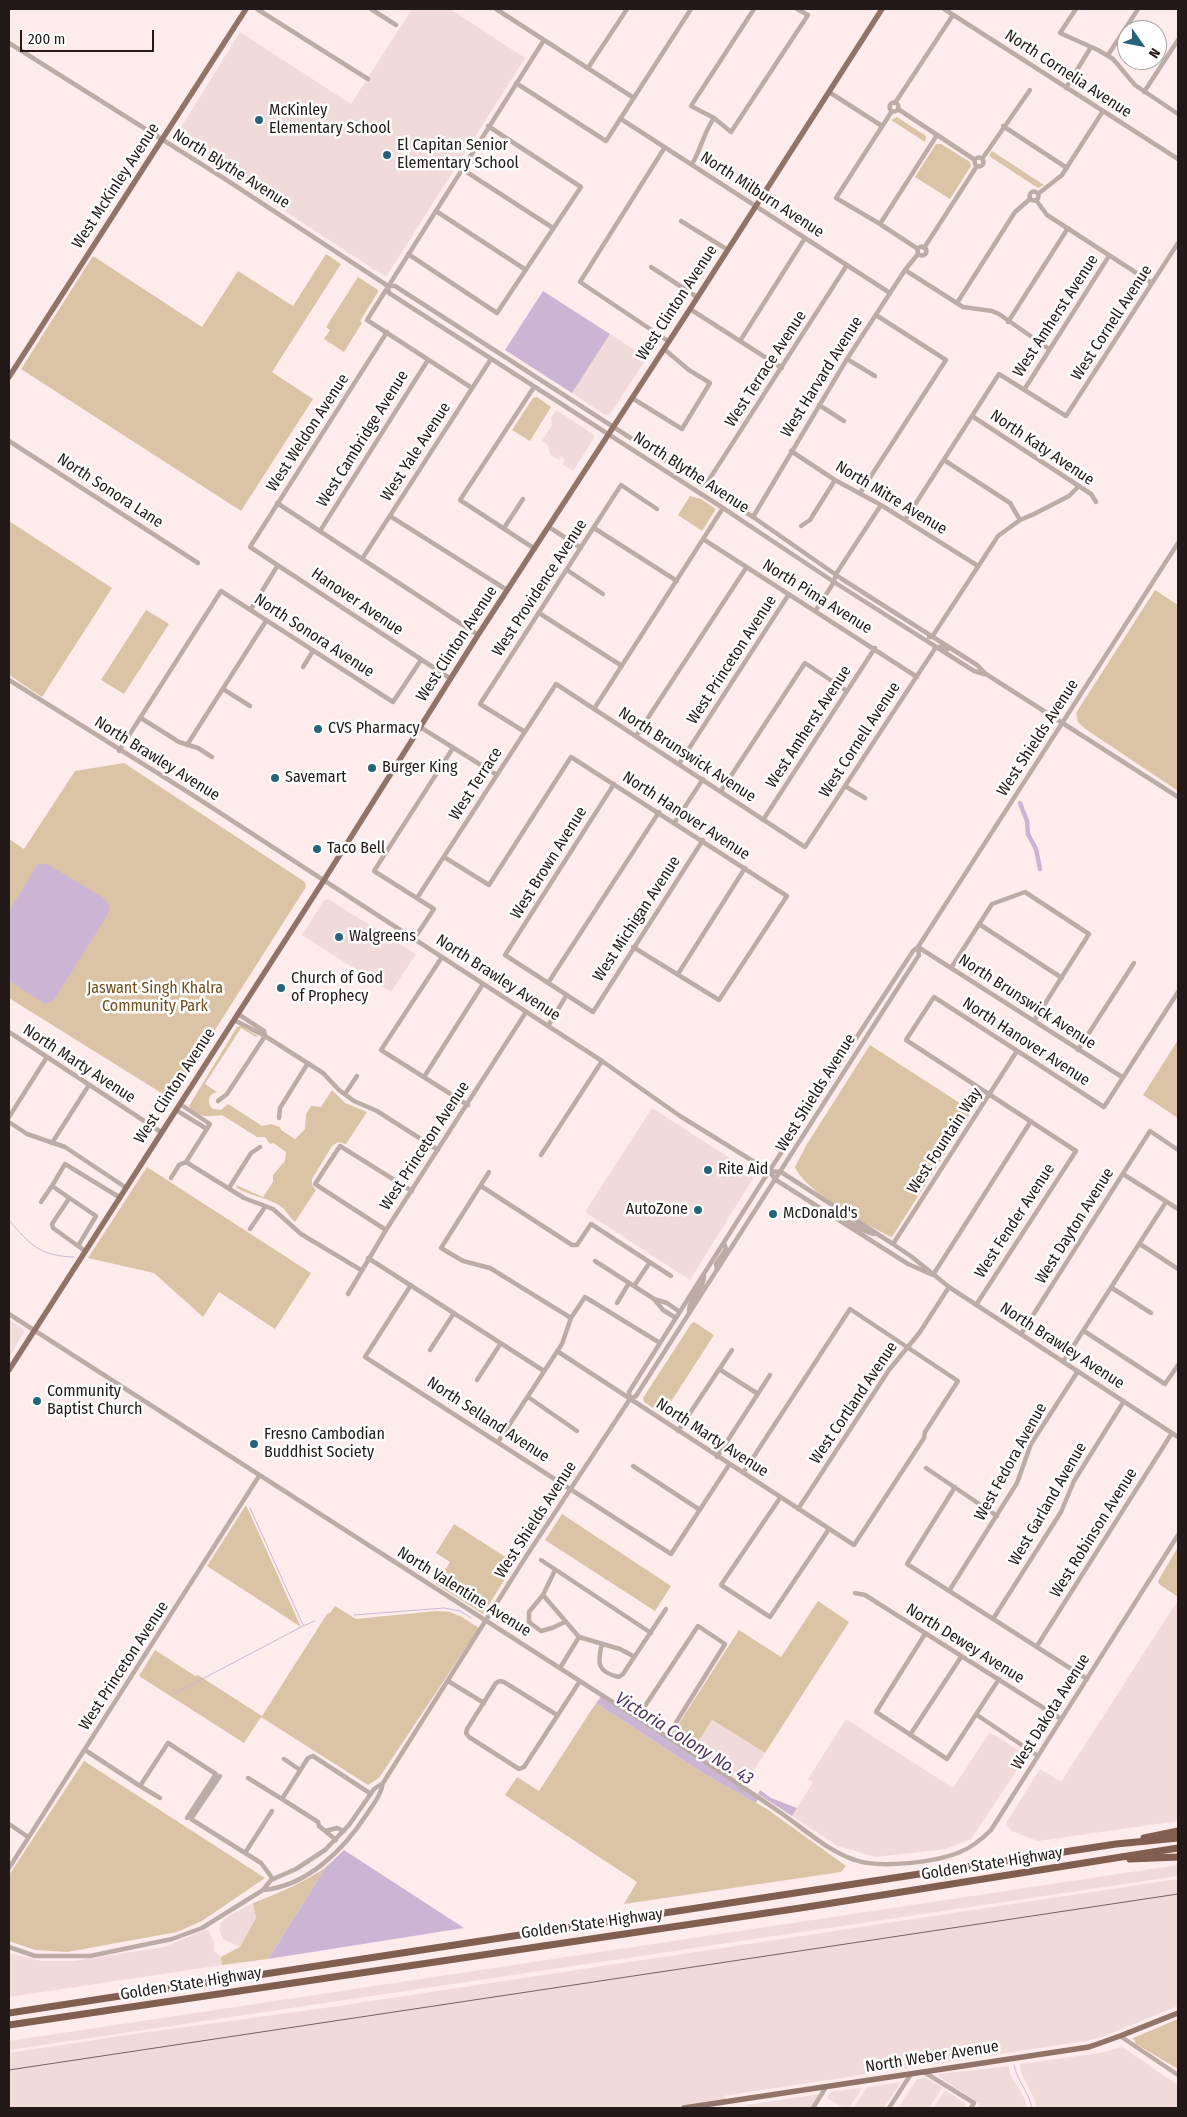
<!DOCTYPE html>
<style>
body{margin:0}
#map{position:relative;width:1187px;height:2117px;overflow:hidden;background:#feebec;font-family:"Fira Sans Condensed",sans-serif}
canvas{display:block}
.frame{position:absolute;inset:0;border:10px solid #231919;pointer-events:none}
.north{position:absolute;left:1117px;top:20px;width:50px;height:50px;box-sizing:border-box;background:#fff;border:1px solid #a7a3a3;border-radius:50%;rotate:123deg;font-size:14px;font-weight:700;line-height:20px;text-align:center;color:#231919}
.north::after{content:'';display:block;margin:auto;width:18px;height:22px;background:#25647a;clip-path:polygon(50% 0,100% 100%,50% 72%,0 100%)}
.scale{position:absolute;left:20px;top:30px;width:134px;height:22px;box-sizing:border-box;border:2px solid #231919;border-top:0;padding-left:6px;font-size:15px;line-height:18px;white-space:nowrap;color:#231919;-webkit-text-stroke:4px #fff;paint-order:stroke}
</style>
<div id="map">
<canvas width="1187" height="2117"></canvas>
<div class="frame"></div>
<div class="north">N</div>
<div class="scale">200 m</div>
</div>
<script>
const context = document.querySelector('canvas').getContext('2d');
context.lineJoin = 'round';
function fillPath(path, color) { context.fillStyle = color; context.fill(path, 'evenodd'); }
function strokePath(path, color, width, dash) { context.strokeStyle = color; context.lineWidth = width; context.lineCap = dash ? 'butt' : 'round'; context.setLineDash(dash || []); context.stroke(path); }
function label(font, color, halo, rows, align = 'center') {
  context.font = font + ' "Fira Sans Condensed",sans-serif'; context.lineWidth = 5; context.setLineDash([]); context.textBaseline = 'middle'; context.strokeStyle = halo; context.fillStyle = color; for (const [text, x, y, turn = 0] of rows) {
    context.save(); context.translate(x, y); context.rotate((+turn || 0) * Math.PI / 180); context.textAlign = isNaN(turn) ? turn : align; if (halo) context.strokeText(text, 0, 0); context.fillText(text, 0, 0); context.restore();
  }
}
fillPath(new Path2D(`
 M 412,9 L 450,9 L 525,58 L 386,277 L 174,139 L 240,32 L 351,104 Z
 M 610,334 L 647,358 L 610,414 L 605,415 L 572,393 Z
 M 556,410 L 593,434 L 594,438 L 573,471 L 562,464 L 565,460 L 561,457 L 559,460 L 550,454 L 548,445 L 542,441 L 552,425 L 551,418 Z
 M 328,899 L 416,954 L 391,992 L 302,935 L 324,900 Z
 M 652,1108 L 753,1173 L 754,1177 L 690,1280 L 585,1212 Z
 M 9,1320 L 23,1329 L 24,1332 L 9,1358 Z
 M 1178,1600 L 1178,1821 L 1038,1841 L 1011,1831 L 1006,1823 L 1040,1769 L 1061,1782 Z
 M 846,1719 L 953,1788 L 990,1732 L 1024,1754 L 1025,1758 L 971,1839 L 946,1849 L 875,1857 L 838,1846 L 792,1816 L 813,1782 L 808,1779 Z
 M 711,1720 L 765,1753 L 746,1782 L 742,1779 L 739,1781 L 692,1751 Z
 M 1178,1865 L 1178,1876 L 9,2050 L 9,2041 Z
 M 1178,1879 L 1178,2006 L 1102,2037 L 1086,2041 L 723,2096 L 730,2101 L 675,2108 L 9,2108 L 9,2053 L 141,2033 L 332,2007 Z
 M 253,1903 L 256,1918 L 240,1947 L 223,1939 L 219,1929 L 221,1922 L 232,1914 Z
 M 205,1930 L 209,1931 L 214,1943 L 214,1951 L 221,1957 L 222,1965 L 9,1997 L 9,1953 L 41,1961 L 74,1961 L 164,1947 Z
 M 1122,2047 L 1178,2085 L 1178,2108 L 1036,2108 L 1034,2098 L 1021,2073 L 1020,2064 L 1100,2053 Z
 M 1009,2066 L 1010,2074 L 1025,2099 L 1027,2108 L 978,2108 L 980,2104 L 939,2077 L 939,2074 Z
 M 926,2078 L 942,2088 L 929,2108 L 898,2108 L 917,2079 Z
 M 901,2082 L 884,2108 L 853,2108 L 867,2087 Z
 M 862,2088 L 849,2108 L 844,2108 L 827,2098 L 831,2092 Z
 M 945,2090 L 966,2104 L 964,2108 L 933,2108 Z
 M 820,2094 L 811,2108 L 751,2108 L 746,2105 Z`), '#f1dada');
fillPath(new Path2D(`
 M 897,117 L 926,136 L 925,142 L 891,120 Z
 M 936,144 L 941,144 L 970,162 L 971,166 L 950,199 L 915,177 Z
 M 992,151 L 1044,185 L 1038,188 L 989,156 Z
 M 326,254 L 341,264 L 272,372 L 313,399 L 241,511 L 21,369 L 93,256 L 202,327 L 238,271 L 293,306 Z
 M 358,277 L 378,290 L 378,292 L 360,321 L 362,323 L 344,352 L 324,339 L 330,330 L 326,327 Z
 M 537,397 L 551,407 L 530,441 L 512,430 L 533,398 Z
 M 690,496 L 701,499 L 716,509 L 702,531 L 678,515 Z
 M 9,521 L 112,588 L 42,697 L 9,675 Z
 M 1155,590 L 1178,605 L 1178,791 L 1084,728 L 1078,722 L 1076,713 Z
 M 146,610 L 169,624 L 124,694 L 101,680 Z
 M 124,763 L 305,882 L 306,887 L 171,1099 L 9,998 L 9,839 L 24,849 L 75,771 Z
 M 241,1026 L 258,1036 L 256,1037 L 241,1028 L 205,1084 L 217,1092 C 208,1094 206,1103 213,1109 L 221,1110 L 228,1104 L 262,1126 L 271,1124 L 280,1127 L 281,1130 L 295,1139 L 305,1129 L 306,1114 L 311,1106 L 321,1107 L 332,1090 L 345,1103 L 367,1112 L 346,1144 L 338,1142 L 332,1146 L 312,1179 L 312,1185 L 316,1190 L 295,1222 C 288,1216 285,1207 275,1203 C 263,1197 249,1195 237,1188 L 236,1185 L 263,1197 L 273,1182 L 273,1175 L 285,1161 L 286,1152 L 273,1143 L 270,1144 L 265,1137 L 257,1137 L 222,1115 C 211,1117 194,1118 189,1106 L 237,1027 Z
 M 1178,1040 L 1178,1118 L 1143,1095 Z
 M 870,1045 L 972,1111 L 892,1237 C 867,1226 805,1191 795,1167 L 807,1144 Z
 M 147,1167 L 311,1273 L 275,1329 L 219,1292 L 203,1317 L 154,1273 L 88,1258 Z
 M 694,1322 L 714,1335 L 663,1414 L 644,1402 L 643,1398 L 691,1324 Z
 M 246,1505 L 301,1627 L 207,1566 Z
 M 562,1514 L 671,1586 L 655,1611 L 545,1540 Z
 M 454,1524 L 515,1563 L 483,1614 L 436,1584 L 450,1562 L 436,1553 Z
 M 1178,1547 L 1178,1597 L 1159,1584 L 1158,1581 Z
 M 818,1601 L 849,1622 L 765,1753 L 712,1720 L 692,1751 L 675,1740 L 672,1734 L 739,1630 L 781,1657 Z
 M 335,1606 L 356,1619 L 436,1611 L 450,1612 L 462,1617 L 479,1628 L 379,1778 L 368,1785 L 261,1717 L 244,1743 L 139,1676 L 155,1650 L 195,1676 L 198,1675 L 262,1716 L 327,1614 L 330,1613 Z
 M 596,1703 L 706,1775 L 767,1809 L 846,1866 L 841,1872 L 624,1904 L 637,1882 L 505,1795 L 517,1777 L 539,1791 Z
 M 84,1761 L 265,1878 L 202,1921 L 177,1932 L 67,1952 L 35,1950 L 9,1941 L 9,1875 Z
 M 326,1867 L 268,1959 L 222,1965 L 221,1957 L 240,1947 L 256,1918 L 253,1903 C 278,1893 304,1883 326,1867 Z
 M 1178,2019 L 1178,2069 L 1136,2044 L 1133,2038 Z`), '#dbc4a5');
fillPath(new Path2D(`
 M 543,291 L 610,334 L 572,393 L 505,350 Z
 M 38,864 L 47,864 L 102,897 L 110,905 L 108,914 L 53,1001 L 45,1004 L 9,981 L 9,911 Z
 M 601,1697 L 758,1799 L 756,1803 L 706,1775 L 596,1703 Z
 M 760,1790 L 771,1798 L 797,1808 L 792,1816 L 758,1794 Z
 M 344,1850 L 464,1928 L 268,1959 L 326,1867 Z`), '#cbb5d5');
strokePath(new Path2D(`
 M 9,1220 C 30,1245 40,1256 74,1257
 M 250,1508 L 303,1625
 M 354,1615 L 444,1608 L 460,1611 L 471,1618
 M 172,1695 L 303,1626 L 315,1621
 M 1014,2065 C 1017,2081 1029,2092 1032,2108`), '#cbb5d5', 1);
strokePath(new Path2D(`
 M 1020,803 L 1027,821 L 1028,834 L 1036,849 L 1040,869`), '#cbb5d5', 4.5);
strokePath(new Path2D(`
 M 257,9 L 368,79
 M 371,9 L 396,25
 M 496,9 L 634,98
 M 754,9 L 691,106 L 714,118 L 731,132 L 808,15 L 797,9
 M 944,9 L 1178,159
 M 1076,9 L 1060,33 L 1098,50 L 1113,59 L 1135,85 L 1178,114
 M 9,43 L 225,179 L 388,286 L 395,286 L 753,517 L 842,579 L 977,665 L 986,674 L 1178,797
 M 1108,55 L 1138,9
 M 588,68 L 627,9
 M 516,83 L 606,141 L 691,9
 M 1066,88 L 1091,47
 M 829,92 L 882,126
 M 1144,92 L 1178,40
 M889.5 107a4.5 4.5 0 1 1 9 0a4.5 4.5 0 1 1-9 0Z
 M 895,103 L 953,15
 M 898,109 L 975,160
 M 892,111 L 836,198 L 880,224 L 918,249
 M 621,119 L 890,293
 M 1003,126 L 1067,168
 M 665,147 L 580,282 L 668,341
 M974.5 162a4.5 4.5 0 1 1 9 0a4.5 4.5 0 1 1-9 0Z
 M 982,159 L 1030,90
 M 692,164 C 701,149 704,132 714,118
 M 462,169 L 553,228
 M1029.5 196a4.5 4.5 0 1 1 9 0a4.5 4.5 0 1 1-9 0Z
 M 1038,194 L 1062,175 L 1103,111
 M 1036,200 L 1047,215 L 1152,283
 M 436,211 L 526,270
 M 681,221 L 728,250
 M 880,224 L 937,135
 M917.5 251a4.5 4.5 0 1 1 9 0a4.5 4.5 0 1 1-9 0Z
 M 924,248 L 977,166
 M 408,254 L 497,313 L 581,187 L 488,126
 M 651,267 L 697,297
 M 905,270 L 963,307 L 992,311 L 999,314 L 1049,349
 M 388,286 L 389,293 L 723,508 L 834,582 L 974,671 L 984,674
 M 957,303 L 1015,212 L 1030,199
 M 690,309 L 782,368
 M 1008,322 L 1068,228
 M 387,332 L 250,547 L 451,679
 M 740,341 L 805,238
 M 847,359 L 875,376
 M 534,387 L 460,500 L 535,549
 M 472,388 L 367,320 L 544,40
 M 1024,390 L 1109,256
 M 632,398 L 682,429 L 710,383 L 689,370 L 664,349
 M 819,405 L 844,421
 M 972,416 L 1091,494 L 1096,502
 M 9,441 L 198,563
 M 791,451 L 835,480 L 881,505 L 978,566
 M 944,460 L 1010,503 L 1020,520
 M 705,486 L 847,265
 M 860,493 L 946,360 L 876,315
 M 277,503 L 478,635
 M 390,516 L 507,590
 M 753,517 L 847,359 L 905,270 L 918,254
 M 905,520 L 999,374 L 1066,416 L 1178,243
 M 801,526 L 810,520 L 835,480
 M 549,527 L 581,548
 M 504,528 L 523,499
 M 594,528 L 677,581
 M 320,531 L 428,360
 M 703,539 L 917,677
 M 362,559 L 491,359
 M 567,570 L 603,594
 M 251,609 L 278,565
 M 816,610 L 834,582 L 836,574 L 881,505
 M 539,613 L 622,666
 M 929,637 L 932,637 L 998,536 L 1020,520 L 1034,514 L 1069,496 L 1078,487
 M 303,667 L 313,651
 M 9,680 L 191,794 L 602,1061 L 680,1116 L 769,1171 L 776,1180 L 908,1264 L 933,1275
 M 223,689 L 250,706
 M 594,709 L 723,508
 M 141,718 L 179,742 L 198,748 L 212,757
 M 420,727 L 497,775
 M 525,732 L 480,704 L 621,485 L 657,509
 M 636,736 L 746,568
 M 187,745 L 266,621
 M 119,751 L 221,591 L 393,702 L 421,660
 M 679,764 L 789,594
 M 614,784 L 505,955 L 593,1012 L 703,840
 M 845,786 L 865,798
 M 721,791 L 805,663 L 847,691
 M 763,820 L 875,648
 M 675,822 L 703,779
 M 444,857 L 489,885 L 571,757 L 787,896 L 719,1000 L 633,947
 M 417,898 L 556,684 L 805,847 L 936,647 L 941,647 L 948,649
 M 979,924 L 1062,978
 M 414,939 L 434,909 L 374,871 L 453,748
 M 918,947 L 1122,1077
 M 442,957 L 381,1050 L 468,1105
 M 951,968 L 992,904 L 1025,892 L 1089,934 L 1034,1021
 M 678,974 L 745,868
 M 548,983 L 659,812
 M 238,1014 L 264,1031 L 265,1036
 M 234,1020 L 265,1036 L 323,1073 L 339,1090 L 354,1101 L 377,1111 L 438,1150
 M 548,1026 L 566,996
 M 9,1032 L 161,1132
 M 1078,1050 L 1134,963
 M 424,1077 L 483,984
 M 345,1094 L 357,1076
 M 218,1101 L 227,1094 L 265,1036
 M 176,1110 L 207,1129
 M 9,1117 L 47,1057
 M 279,1118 L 280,1108 L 308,1063
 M 9,1122 L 27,1134 L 65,1147 L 125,1187
 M 52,1143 L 89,1085
 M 541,1155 L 602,1061
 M 186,1162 L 244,1198 L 273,1209 L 301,1234 L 361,1270
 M 769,1171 L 781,1172 L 893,1244 L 912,1257 L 949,1287 L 1178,1437
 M 489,1172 L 441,1248 L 463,1261 L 490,1268 L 571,1318
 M 1123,1174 L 1178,1209
 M 171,1178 L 179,1165 L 186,1162 L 210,1124 L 180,1104
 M 52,1186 L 65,1164 L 119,1197
 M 481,1186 L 572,1245 L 577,1245 L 591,1224 L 671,1276
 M 229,1188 L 251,1153 L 260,1147
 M 68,1197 L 96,1216 L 78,1246
 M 41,1202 L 52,1186 L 68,1197 L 68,1200 L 52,1224 L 53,1228 L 85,1251
 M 839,1220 C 853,1220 861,1232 874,1234
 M 250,1229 L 265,1207
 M 386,1230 L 315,1184 L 340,1146 L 412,1191
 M 893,1244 L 1017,1051
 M 1140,1244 L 1178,1269
 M 368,1258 L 544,1371
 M 595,1261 L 654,1299
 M 717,1269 L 716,1264 L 726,1249 L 724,1243
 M 933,1275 L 1031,1121
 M 411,1285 L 365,1357 L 671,1554 L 729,1465
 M 634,1286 L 650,1262
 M 1112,1288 L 1151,1313
 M 348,1294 L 386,1230 L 526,1012
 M 617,1303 L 629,1283
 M 976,1305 L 1076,1151 L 906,1040 L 934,997 L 1104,1107 L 1178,992
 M 689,1312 C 688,1298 706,1288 704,1274
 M 9,1314 L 667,1737 C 705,1762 744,1787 781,1813 C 804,1829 828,1851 855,1860 C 880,1869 936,1862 960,1852 C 973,1847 982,1839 991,1830 L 1178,1535
 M 676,1318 L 663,1310 L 654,1299 L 667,1303 L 680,1312
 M 1084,1331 L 1165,1384 L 1178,1365
 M 1021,1334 L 1150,1131 L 1178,1150
 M 430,1350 L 454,1313
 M 557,1351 L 854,1545 L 924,1438 L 925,1432 L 958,1381 L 850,1309 L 743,1473
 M 1063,1362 L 1166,1202
 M 719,1369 L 758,1394
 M 477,1380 L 501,1343
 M 528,1397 L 577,1431
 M 630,1399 L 629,1392 L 764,1179 L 913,951 L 918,947 L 1178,543
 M 678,1431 L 732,1350
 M 498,1442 L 562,1344 L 571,1318 L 585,1297 L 660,1343
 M 717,1457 L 770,1375
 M 633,1466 L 700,1510
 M 926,1468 L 997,1516
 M 955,1487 L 907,1564 L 1087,1679
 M 780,1498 L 721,1585 L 770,1617 L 829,1529
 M 798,1509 L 889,1370 L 920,1332 L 949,1287
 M 541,1560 L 651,1633
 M 555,1570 L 543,1595 L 529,1612 L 529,1622 L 541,1631 L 552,1628 L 565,1622
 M 949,1591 L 1017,1483 L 1031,1444 L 1078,1371
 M 855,1593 L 865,1595 L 1061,1719
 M 543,1595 L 579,1637 L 620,1649 L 633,1656
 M 993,1619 L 1061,1512 L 1074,1481 L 1124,1401
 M 925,1634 L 876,1712 L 947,1759 L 999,1679
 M 602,1644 C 597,1663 597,1672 619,1677 L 623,1674 L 666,1609
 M 1037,1646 L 1172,1433
 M 560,1668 L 579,1637
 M 448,1681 L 484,1703
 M 557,1715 L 504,1682 L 500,1681 L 496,1683 L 467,1729 L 466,1733 L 469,1737 L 519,1769 L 524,1767 L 580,1681
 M 977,1715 L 1038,1756
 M 637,1718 L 698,1626 L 725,1644 L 667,1737
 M 910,1735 L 961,1657
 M 85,1750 L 140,1786 L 168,1743 L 216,1774 L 187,1818
 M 284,1759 L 300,1770
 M 220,1776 L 191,1819 L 261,1863 L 273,1879
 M 248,1778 L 282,1799
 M 140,1786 L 160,1798
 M 9,1824 L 28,1837
 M 325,1831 L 337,1828 L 344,1831
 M 336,1840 L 319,1826 L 318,1822 L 282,1799 L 308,1758 L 313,1756 L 371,1794
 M 245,1853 L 272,1811
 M 9,1868 L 259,1476
 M 263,1890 C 308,1886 344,1849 367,1814 C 374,1803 381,1795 383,1783
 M 9,1947 L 35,1956 L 90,1956 L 172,1939 L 202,1928 L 263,1890 L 271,1880 L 296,1869 L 325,1850 L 349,1825 L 374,1789 L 383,1783 L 527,1555 L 630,1399 L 636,1396 L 919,955 L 918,947
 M 1120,2036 L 1178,2075
 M 924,2072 L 974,2103 L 971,2108
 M 813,2108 L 826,2087
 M 889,2108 L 911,2074`), '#bdaca5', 4.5);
strokePath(new Path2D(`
 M 9,377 L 246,9
 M 9,1370 L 324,880 L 478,635 L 690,309 L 882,9
 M 684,2108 L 1089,2047 L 1120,2036 L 1178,2013`), '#917467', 5.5);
strokePath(new Path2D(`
 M 1144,1838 L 1178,1831
 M 1130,1859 L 1178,1857
 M 9,2013 L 1116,1844 L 1178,1838
 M 9,2025 L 807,1907 L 1178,1848`), '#815f50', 7);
strokePath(new Path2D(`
 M 9,2070 L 1178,1894`), '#716464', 1);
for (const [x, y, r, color] of [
 [259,120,5,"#25647a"],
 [387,155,5,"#25647a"],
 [318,729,5,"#25647a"],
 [372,768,5,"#25647a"],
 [275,778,5,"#25647a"],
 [317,849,5,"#25647a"],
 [339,937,5,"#25647a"],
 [281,988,5,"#25647a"],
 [708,1170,5,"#25647a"],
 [698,1210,5,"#25647a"],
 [773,1214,5,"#25647a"],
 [37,1401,5,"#25647a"],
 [254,1444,5,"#25647a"]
]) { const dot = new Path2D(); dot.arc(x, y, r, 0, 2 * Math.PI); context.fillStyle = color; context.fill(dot); strokePath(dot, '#fff', 2); }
label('16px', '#231919', '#fff', [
 ["North Cornelia Avenue",1068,74,33],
 ["North Blythe Avenue",231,169,32],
 ["West McKinley Avenue",116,186,-57],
 ["North Milburn Avenue",762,195,33],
 ["West Clinton Avenue",677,303,-57],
 ["West Amherst Avenue",1056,316,-57],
 ["West Cornell Avenue",1112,323,-57],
 ["West Terrace Avenue",766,369,-57],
 ["West Harvard Avenue",822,377,-58],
 ["West Weldon Avenue",308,433,-57],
 ["West Cambridge Avenue",363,439,-58],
 ["North Katy Avenue",1042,448,34],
 ["West Yale Avenue",416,452,-57],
 ["North Blythe Avenue",691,473,33],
 ["North Sonora Lane",110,491,33],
 ["North Mitre Avenue",891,498,31],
 ["West Providence Avenue",540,588,-57],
 ["North Pima Avenue",817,597,32],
 ["Hanover Avenue",357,602,34],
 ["North Sonora Avenue",314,636,33],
 ["West Clinton Avenue",457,644,-57],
 ["West Princeton Avenue",732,660,-57],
 ["West Amherst Avenue",809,727,-57],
 ["West Shields Avenue",1038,738,-57],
 ["West Cornell Avenue",860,740,-57],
 ["North Brunswick Avenue",687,755,33],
 ["North Brawley Avenue",157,759,32],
 ["West Terrace",476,784,-57],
 ["North Hanover Avenue",686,816,33],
 ["West Brown Avenue",549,863,-58],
 ["West Michigan Avenue",637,919,-57],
 ["North Brawley Avenue",498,978,33],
 ["North Brunswick Avenue",1027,1002,33],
 ["North Hanover Avenue",1026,1042,33],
 ["North Marty Avenue",79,1064,33],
 ["West Clinton Avenue",175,1086,-57],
 ["West Shields Avenue",816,1093,-58],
 ["West Fountain Way",945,1141,-57],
 ["West Princeton Avenue",425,1146,-57],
 ["West Fender Avenue",1015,1221,-57],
 ["West Dayton Avenue",1075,1226,-58],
 ["North Brawley Avenue",1062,1346,33],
 ["West Cortland Avenue",854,1403,-56],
 ["North Selland Avenue",488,1420,33],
 ["North Marty Avenue",712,1438,33],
 ["West Fedora Avenue",1011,1462,-61],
 ["West Garland Avenue",1048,1504,-60],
 ["West Shields Avenue",536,1520,-57],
 ["West Robinson Avenue",1094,1533,-58],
 ["North Valentine Avenue",464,1592,32],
 ["North Dewey Avenue",965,1644,32],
 ["West Princeton Avenue",124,1666,-57],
 ["West Dakota Avenue",1051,1712,-58],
 ["Golden State Highway",992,1864,-9],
 ["Golden State Highway",592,1924,-8],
 ["Golden State Highway",191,1984,-9],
 ["North Weber Avenue",932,2057,-9]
]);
label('16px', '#231919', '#fff', [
 ["McKinley",269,111],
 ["Elementary School",269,129],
 ["El Capitan Senior",397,146],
 ["Elementary School",397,164],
 ["CVS Pharmacy",328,729],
 ["Burger King",382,768],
 ["Savemart",285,778],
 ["Taco Bell",327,849],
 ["Walgreens",349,937],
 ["Church of God",291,979],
 ["of Prophecy",291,997],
 ["Rite Aid",718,1170],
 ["AutoZone",688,1210,"right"],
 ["McDonald's",783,1214],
 ["Community",47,1392],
 ["Baptist Church",47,1410],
 ["Fresno Cambodian",264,1435],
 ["Buddhist Society",264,1453]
], 'left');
label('16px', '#704f1c', '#fff', [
 ["Jaswant Singh Khalra",155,989],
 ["Community Park",155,1007]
]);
label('italic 18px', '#533561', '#fff', [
 ["Victoria Colony No. 43",684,1739,32]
]);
</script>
